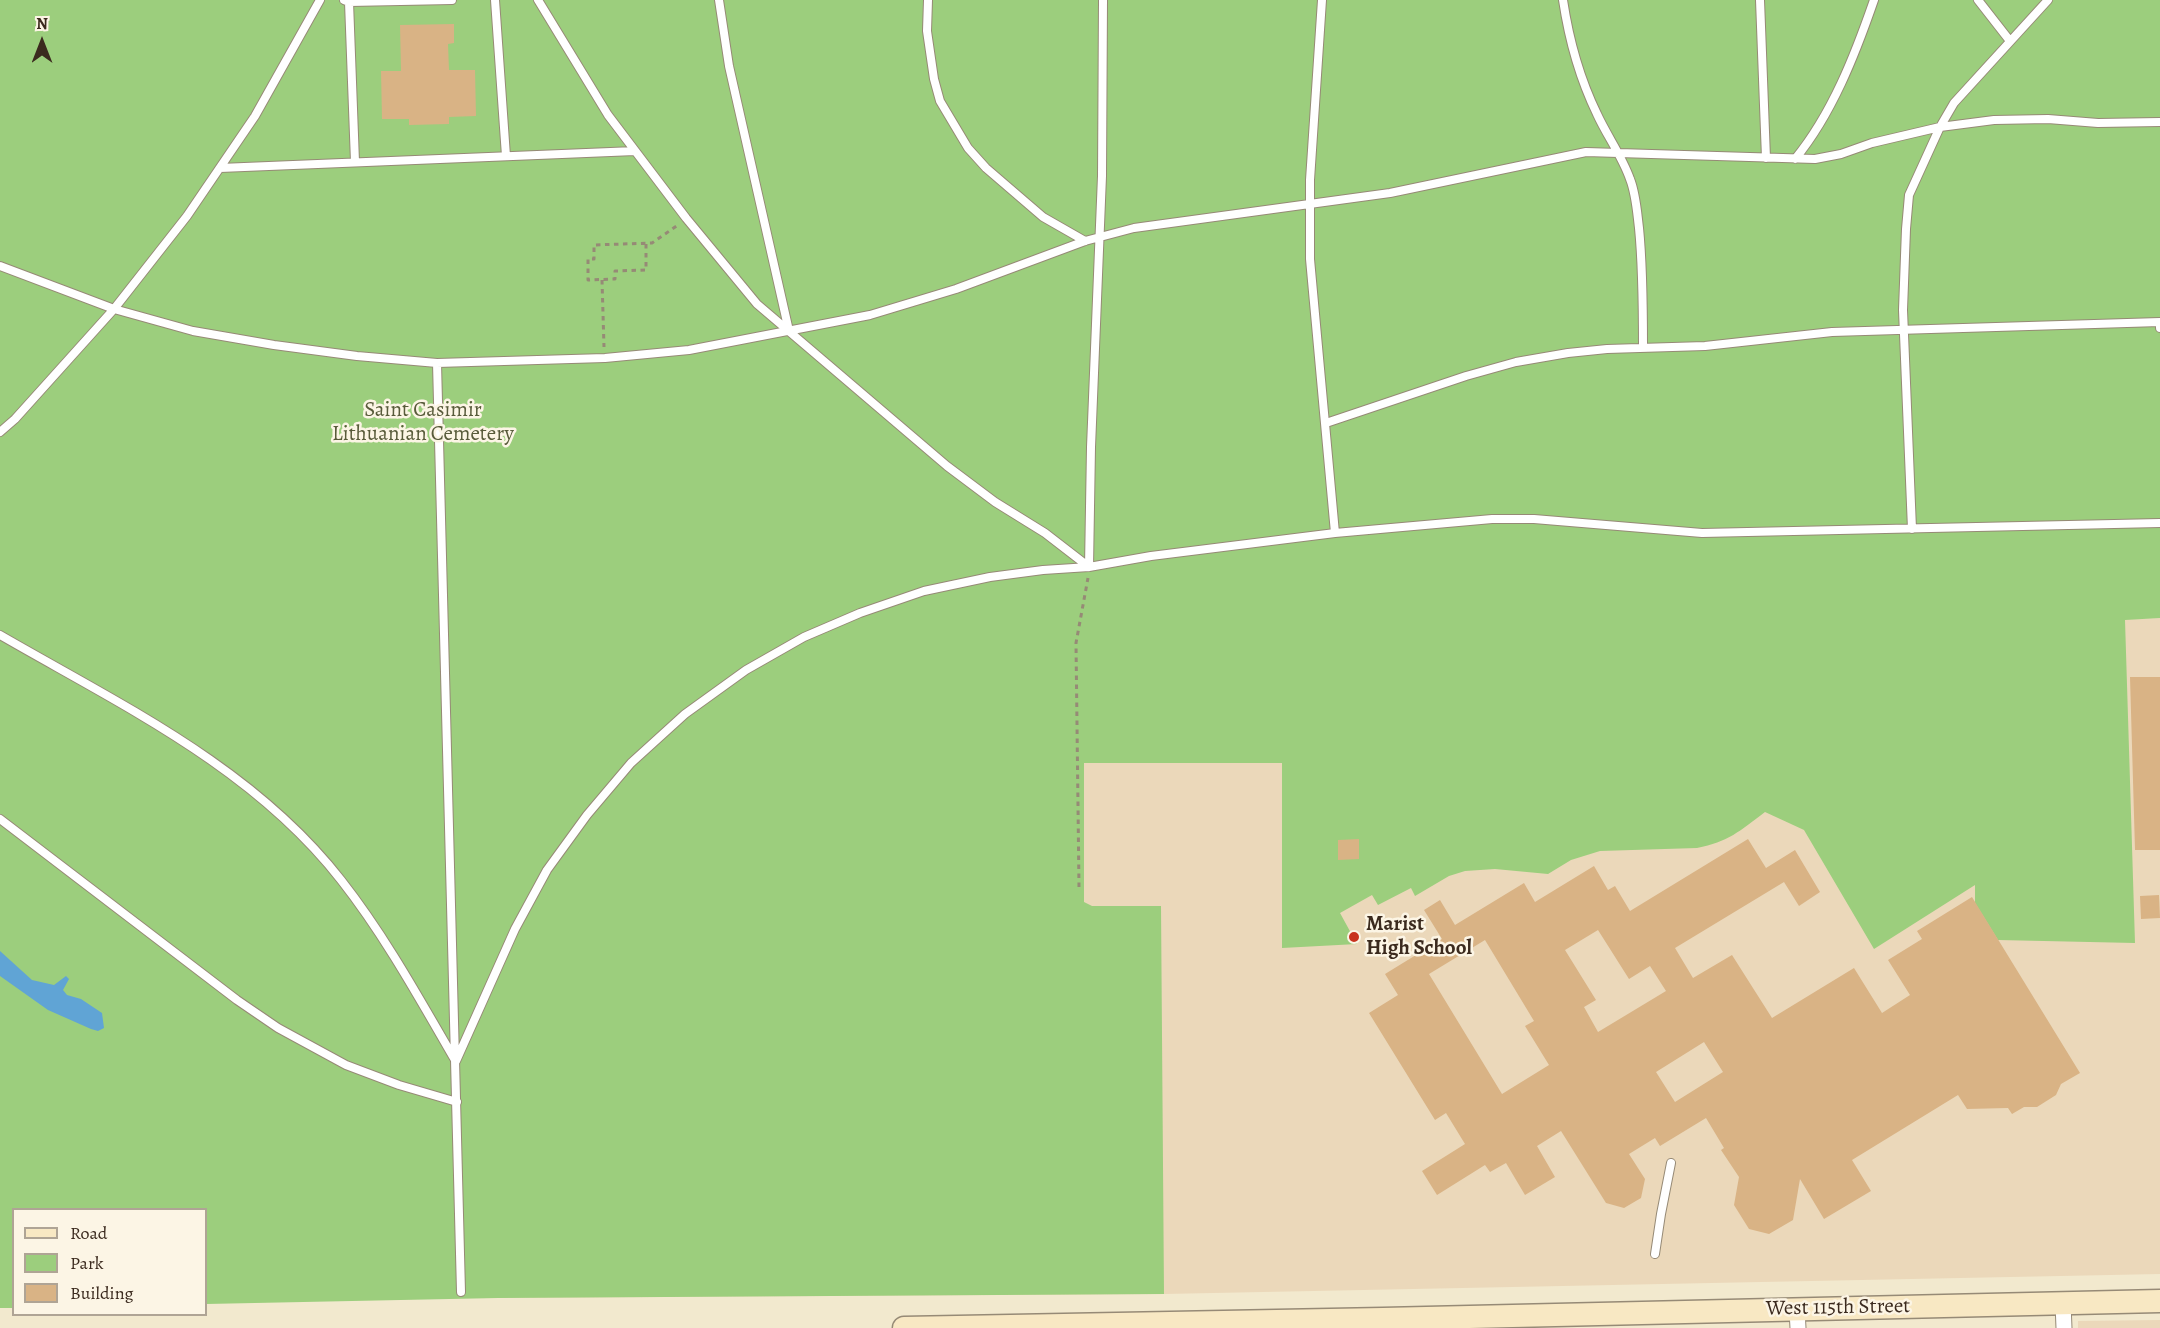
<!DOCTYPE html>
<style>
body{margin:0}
#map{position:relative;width:2160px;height:1328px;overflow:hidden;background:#f2e9ce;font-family:Alegreya,serif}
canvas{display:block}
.legend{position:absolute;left:12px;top:1208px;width:195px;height:108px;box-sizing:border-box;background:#fcf5e5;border:2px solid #afa495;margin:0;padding:8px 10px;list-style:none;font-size:18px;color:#3b2a1e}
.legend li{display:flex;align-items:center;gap:12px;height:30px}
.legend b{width:30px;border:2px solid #afa495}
.north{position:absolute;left:12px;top:12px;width:60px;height:60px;-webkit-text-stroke:4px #fcf5e5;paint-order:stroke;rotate:0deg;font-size:16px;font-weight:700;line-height:24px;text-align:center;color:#3b2a1e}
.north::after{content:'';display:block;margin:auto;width:21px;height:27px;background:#3b2a1e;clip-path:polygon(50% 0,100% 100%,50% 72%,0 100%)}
</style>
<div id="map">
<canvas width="2160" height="1328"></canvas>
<ul class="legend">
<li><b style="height:8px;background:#f8e8c3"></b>Road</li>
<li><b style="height:16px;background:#9cce7d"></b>Park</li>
<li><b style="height:16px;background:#d9b385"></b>Building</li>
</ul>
<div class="north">N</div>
</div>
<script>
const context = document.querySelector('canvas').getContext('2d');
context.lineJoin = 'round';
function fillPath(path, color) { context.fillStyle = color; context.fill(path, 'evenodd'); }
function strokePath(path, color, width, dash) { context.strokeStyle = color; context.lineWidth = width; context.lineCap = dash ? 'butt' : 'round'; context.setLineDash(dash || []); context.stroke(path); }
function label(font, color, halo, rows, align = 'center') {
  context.font = font + ' Alegreya,serif'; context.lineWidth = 5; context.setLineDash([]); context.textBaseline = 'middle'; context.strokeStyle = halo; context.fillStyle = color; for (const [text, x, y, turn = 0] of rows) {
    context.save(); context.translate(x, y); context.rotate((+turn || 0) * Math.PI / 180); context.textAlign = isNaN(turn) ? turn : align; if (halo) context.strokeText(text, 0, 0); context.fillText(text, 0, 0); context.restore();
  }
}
fillPath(new Path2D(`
 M 2160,618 L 2160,1274 L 1164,1294 L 498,1298 L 560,911 L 1290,640 Z
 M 2160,1320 L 2160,1328 L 2078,1328 L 2078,1321 Z`), '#ebd8ba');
fillPath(new Path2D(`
 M 0,0 L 2160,0 L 2160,618 L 2125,620 L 2135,943 L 1998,940 L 1975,903 L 1975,885 L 1874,949 L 1804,830 L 1765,812 C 1740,831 1728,842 1697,848 L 1600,851 L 1571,860 L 1548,874 L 1495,869 L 1465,871 L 1449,876 L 1415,896 L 1411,888 L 1378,905 L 1372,895 L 1340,913 L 1357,944 L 1282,948 L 1282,763 L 1084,763 L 1084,902 L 1092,906 L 1161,906 L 1164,1294 L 498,1298 L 206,1304 L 206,1210 L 14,1210 L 13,1308 L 0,1308 Z`), '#9cce7d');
fillPath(new Path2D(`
 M 0,951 L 32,980 L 54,985 L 66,976 L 69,979 L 63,990 L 67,995 L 81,999 L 102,1013 L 104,1028 L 98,1031 L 91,1029 L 48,1010 L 0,976 Z`), '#60a4d5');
fillPath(new Path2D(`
 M 454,24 L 454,43 L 448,44 L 449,70 L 475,70 L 476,116 L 449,117 L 449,124 L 409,125 L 409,119 L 382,119 L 381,71 L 401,71 L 400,25 Z
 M 2130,677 L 2160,677 L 2160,850 L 2135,850 Z
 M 1359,839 L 1359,859 L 1338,860 L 1338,840 Z
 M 1748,839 L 1766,868 L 1795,850 L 1820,892 L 1799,906 L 1784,882 L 1675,948 L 1693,978 L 1732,955 L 1772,1018 L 1854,968 L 1882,1013 L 1910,995 L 1888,960 L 1922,939 L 1917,931 L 1972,897 L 2080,1073 L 2061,1084 L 2056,1095 L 2037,1107 L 2024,1107 L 2012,1114 L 2008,1108 L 1967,1109 L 1958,1095 L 1852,1160 L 1871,1191 L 1824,1219 L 1800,1179 L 1793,1220 L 1769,1234 L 1749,1229 L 1734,1205 L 1739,1177 L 1721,1150 L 1724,1148 L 1706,1118 L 1660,1146 L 1655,1138 L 1629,1154 L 1645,1179 L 1641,1198 L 1624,1208 L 1606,1203 L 1561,1131 L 1537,1146 L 1555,1177 L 1525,1195 L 1506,1163 L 1490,1172 L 1485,1165 L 1437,1195 L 1422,1171 L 1465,1144 L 1446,1113 L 1435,1120 L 1369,1013 L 1398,995 L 1385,974 L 1442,939 L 1424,910 L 1440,900 L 1455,925 L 1524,883 L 1535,902 L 1594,866 L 1608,890 L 1615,886 L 1630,911 ZM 1598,930 L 1629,979 L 1650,966 L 1666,991 L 1598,1032 L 1584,1007 L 1596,1000 L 1565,950 ZM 1485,940 L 1534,1021 L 1525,1026 L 1549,1065 L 1502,1094 L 1429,974 ZM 1704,1042 L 1723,1072 L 1675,1102 L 1656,1072 Z
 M 2159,895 L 2160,918 L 2141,919 L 2140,896 Z`), '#d9b385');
const lane = new Path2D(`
 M 344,0 L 349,2 L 452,0
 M 495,0 L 506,156
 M 538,0 L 608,115 L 686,218 L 757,304 L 947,466 L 995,502 L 1045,533 L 1089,567
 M 719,0 L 729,66 L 789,331
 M 928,0 L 927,31 L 934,79 L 940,101 L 968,148 L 986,168 L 1043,217 L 1085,241
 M 1322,0 L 1310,180 L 1310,259 L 1335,533
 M 1563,0 C 1569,40 1579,77 1597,114 C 1607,136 1622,156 1630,179 C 1636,194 1637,212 1639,228 C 1643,268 1643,308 1643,348
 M 1760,0 L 1766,158
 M 1978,0 L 2010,41
 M 349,2 L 355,162
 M 1795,159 C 1832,114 1855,55 1874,0
 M 220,168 L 635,151
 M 0,266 L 114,309 L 193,331 L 274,345 L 357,356 L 437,363 L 605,358 L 689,350 L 870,315 L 956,289 L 1085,241 L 1134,228 L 1390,193 L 1586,152 L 1815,159 L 1841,154 L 1872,143 L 1940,127 L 1994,120 L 2048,119 L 2098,123 L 2160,122
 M 437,363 L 461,1292
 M 1326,423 L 1466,376 L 1516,362 L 1568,353 L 1607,349 L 1705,346 L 1832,332 L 2160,322 L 2160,328
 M 0,432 L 15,419 L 114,309 L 187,216 L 255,116 L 320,0
 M 1912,529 L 1903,310 L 1906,229 L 1909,195 L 1940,127 L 1954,103 L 2048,0
 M 1089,567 L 1091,447 L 1102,176 L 1103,0
 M 0,635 C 121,705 253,767 341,880 C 385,936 419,998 455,1060
 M 0,819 L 237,1000 L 278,1028 L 346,1065 L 399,1085 L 457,1102
 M 456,1061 L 515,929 L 547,870 L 587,815 L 631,763 L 685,714 L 746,670 L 804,637 L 860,613 L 924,591 L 990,577 L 1043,570 L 1089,567 L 1151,556 L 1335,533 L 1492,519 L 1534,519 L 1702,533 L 2160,523
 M 1655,1254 L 1661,1214 L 1671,1163`);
const street = new Path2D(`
 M 2063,1303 L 2064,1328
 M 1797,1310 L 1798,1328`);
const secondary = new Path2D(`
 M 904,1328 L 1383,1319 L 2160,1301`);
strokePath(lane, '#968a76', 10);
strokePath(street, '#968a76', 17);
strokePath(secondary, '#968a76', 25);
strokePath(new Path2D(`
 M 646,244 L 646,270 L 615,271 L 615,279 L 588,280 L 588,259 L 594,259 L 594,245 L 652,243 L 678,225
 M 602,280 L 604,347
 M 1079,887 L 1076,643 L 1088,578`), '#968a76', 3, [4.5, 4.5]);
strokePath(lane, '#fff', 8);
strokePath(street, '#fff', 15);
strokePath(secondary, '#f8e8c3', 22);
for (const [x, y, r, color] of [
 [1354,937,6,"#c8321e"]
]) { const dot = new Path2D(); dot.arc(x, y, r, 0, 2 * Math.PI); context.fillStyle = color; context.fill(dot); strokePath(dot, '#fcf5e5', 2); }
label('21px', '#585b3a', '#fcf5e5', [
 ["Saint Casimir",423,411],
 ["Lithuanian Cemetery",423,435]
]);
label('bold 21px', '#3b2a1e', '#fcf5e5', [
 ["Marist",1366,925],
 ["High School",1366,949]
], 'left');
label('21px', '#3b2a1e', '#fcf5e5', [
 ["West 115th Street",1838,1308,-1]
]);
</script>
